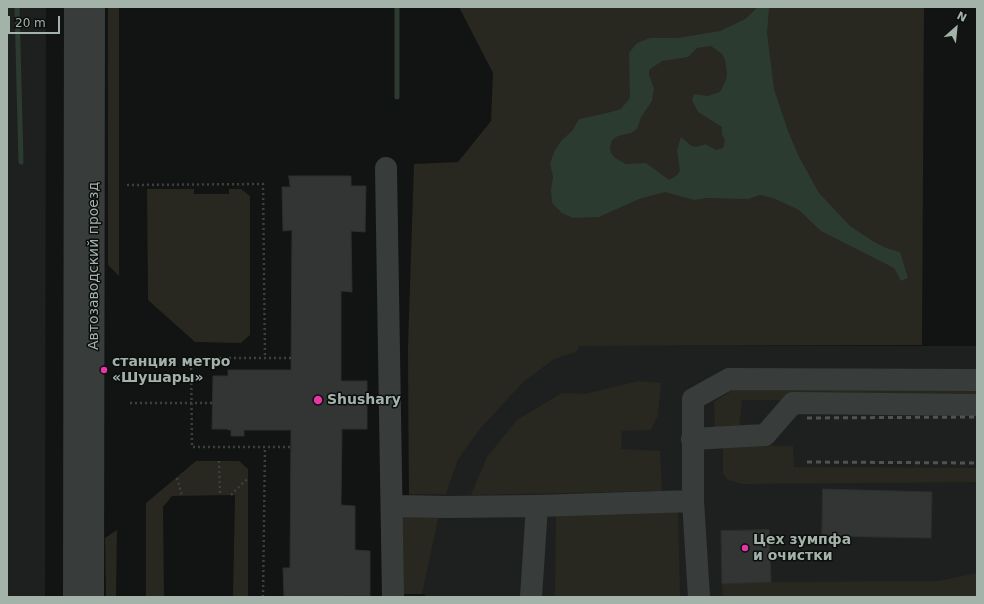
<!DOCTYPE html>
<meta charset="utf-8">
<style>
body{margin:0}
#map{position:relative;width:984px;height:604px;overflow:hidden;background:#121313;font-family:"DejaVu Sans",sans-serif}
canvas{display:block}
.frame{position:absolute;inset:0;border:8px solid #a4b3aa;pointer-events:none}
.north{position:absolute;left:936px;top:8px;width:40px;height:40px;-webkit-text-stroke:3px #0d0e0e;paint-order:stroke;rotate:27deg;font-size:11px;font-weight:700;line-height:16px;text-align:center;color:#a4b3aa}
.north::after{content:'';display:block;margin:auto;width:14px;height:18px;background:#a4b3aa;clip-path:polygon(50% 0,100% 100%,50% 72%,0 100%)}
.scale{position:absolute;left:8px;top:16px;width:52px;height:18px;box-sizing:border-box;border:2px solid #a4b3aa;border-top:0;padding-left:5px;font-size:12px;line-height:14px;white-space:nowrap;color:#a4b3aa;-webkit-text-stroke:3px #0d0e0e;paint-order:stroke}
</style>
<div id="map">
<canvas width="984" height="604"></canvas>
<div class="frame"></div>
<div class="north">N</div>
<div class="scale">20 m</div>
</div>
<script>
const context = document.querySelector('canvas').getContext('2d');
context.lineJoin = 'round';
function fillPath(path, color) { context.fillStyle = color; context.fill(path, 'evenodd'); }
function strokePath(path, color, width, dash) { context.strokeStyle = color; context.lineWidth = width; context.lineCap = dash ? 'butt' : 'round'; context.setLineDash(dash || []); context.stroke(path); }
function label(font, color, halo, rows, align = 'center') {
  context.font = font + ' "DejaVu Sans",sans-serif'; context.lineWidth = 3; context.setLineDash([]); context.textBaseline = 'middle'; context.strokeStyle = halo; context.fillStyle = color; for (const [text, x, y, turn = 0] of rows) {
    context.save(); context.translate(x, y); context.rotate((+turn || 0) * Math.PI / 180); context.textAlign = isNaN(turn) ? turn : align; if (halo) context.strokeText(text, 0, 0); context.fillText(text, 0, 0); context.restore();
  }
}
fillPath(new Path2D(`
 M 7,7 L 46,7 L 45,597 L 7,597 Z
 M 408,346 L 977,346 L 977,597 L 425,597 L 425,594 L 410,594 L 409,506 Z`), '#1e201f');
fillPath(new Path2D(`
 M 108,7 L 119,7 L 119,276 L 108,265 Z
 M 459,7 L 924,7 L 922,345 L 579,346 L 576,352 L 554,359 L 523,382 L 479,430 L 458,459 L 446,494 L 409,494 L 408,346 L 414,164 L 458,162 L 491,121 L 493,73 Z
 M 147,189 L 194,189 L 194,194 L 229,194 L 229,189 L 241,189 L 250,196 L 250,335 L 241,343 L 195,342 L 148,300 Z
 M 638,381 L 661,383 L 658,415 L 651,430 L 622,431 L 621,449 L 660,451 L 662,491 L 471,495 L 487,457 L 517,420 L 562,393 L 585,394 Z
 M 741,385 L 977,386 L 977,400 L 742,400 L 739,429 L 715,429 L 714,402 Z
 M 723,445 L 793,446 L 794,467 L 977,468 L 977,482 L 742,484 L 728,480 L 723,474 Z
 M 196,461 L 239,461 L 248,469 L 248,597 L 233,597 L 235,495 L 172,496 L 163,507 L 164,597 L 146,597 L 146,503 Z
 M 678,510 L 680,597 L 555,597 L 556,513 Z
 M 439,514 L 422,594 L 400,594 L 402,515 Z
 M 117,530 L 116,597 L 108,597 L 106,596 L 105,538 Z
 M 977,573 L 977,597 L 723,597 L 722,584 L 771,582 L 938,581 Z`), '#282720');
fillPath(new Path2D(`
 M 756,7 L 769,7 L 767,33 L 774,89 L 788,131 L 799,157 L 819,193 L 850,226 L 874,242 L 886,248 L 900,252 L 908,278 L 901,281 L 894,268 L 821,231 L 799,210 L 773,198 L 760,195 L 748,199 L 707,198 L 694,200 L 665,192 L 639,199 L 599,217 L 573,218 L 562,213 L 552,203 L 551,189 L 553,177 L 550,163 L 555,150 L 562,140 L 572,131 L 579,119 L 607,113 L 621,109 L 630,98 L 629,53 L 637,43 L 650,38 L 677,38 L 720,31 L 733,25 L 745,19 L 755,10 ZM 711,46 L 722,54 L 725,60 L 727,73 L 726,80 L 720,92 L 707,96 L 694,94 L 692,100 L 698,112 L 722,127 L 722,134 L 725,140 L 723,148 L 716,150 L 705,144 C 692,150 691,145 681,137 L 677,150 L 680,171 L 676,176 L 669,180 L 646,163 L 626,164 L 615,158 L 611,153 L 610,147 L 612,140 L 618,136 L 631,133 L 637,129 L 641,117 L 652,101 L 654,88 L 649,75 L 649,70 L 662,61 L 688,57 L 697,48 Z`), '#2c3b2f');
strokePath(new Path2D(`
 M 17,7 L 21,162
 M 397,97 L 397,7`), '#2c3b2f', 5);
const building = new Path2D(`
 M 289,176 L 351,176 L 351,186 L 366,186 L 365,232 L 351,231 L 352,292 L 341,291 L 341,381 L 367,381 L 367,429 L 342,429 L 341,505 L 355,506 L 355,550 L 370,551 L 370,596 L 341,596 L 341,597 L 284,597 L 283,568 L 290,568 L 291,430 L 244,430 L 244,436 L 231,436 L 231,430 L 228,430 L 228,429 L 212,429 L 213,376 L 228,376 L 228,370 L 291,370 L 292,230 L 283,231 L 282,187 L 290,187 Z
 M 823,489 L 932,492 L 931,538 L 822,536 Z
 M 769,530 L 771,582 L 722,584 L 721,531 Z`);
fillPath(building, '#323534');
strokePath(building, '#2c2f2e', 1);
strokePath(new Path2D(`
 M 127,185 L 263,184 L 265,358
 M 291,358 L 191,358 L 192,447 L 291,447
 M 130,403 L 212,403
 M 219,461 L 220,495
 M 177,478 L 182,496
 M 231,495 L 248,478
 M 263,597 L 265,447`), '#3b413e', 2.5, [2, 3]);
strokePath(new Path2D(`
 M 386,168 L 393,597
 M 692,439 L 765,435 L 793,403 L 977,405
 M 392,506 L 448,507 L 537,506 L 693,501
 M 74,597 L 75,7
 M 93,597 L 94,7
 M 531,597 L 537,506
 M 699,597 L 693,501 L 693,399 L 729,379 L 977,380`), '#383d3b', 22);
strokePath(new Path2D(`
 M 807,418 L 977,417
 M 807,462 L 977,463`), '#4e5551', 3, [5, 4]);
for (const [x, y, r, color] of [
 [104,370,4,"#e835a6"],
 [318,400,5,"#e835a6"],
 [745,548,4,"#e835a6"]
]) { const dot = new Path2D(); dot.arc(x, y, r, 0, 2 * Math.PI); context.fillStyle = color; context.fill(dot); strokePath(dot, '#0d0e0e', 1.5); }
label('14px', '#a4b3aa', '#0d0e0e', [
 ["Автозаводский проезд",94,266,-90]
]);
label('bold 14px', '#a4b3aa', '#0d0e0e', [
 ["станция метро",112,362],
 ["«Шушары»",112,378],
 ["Shushary",327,400],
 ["Цех зумпфа",753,540],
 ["и очистки",753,556]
], 'left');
</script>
